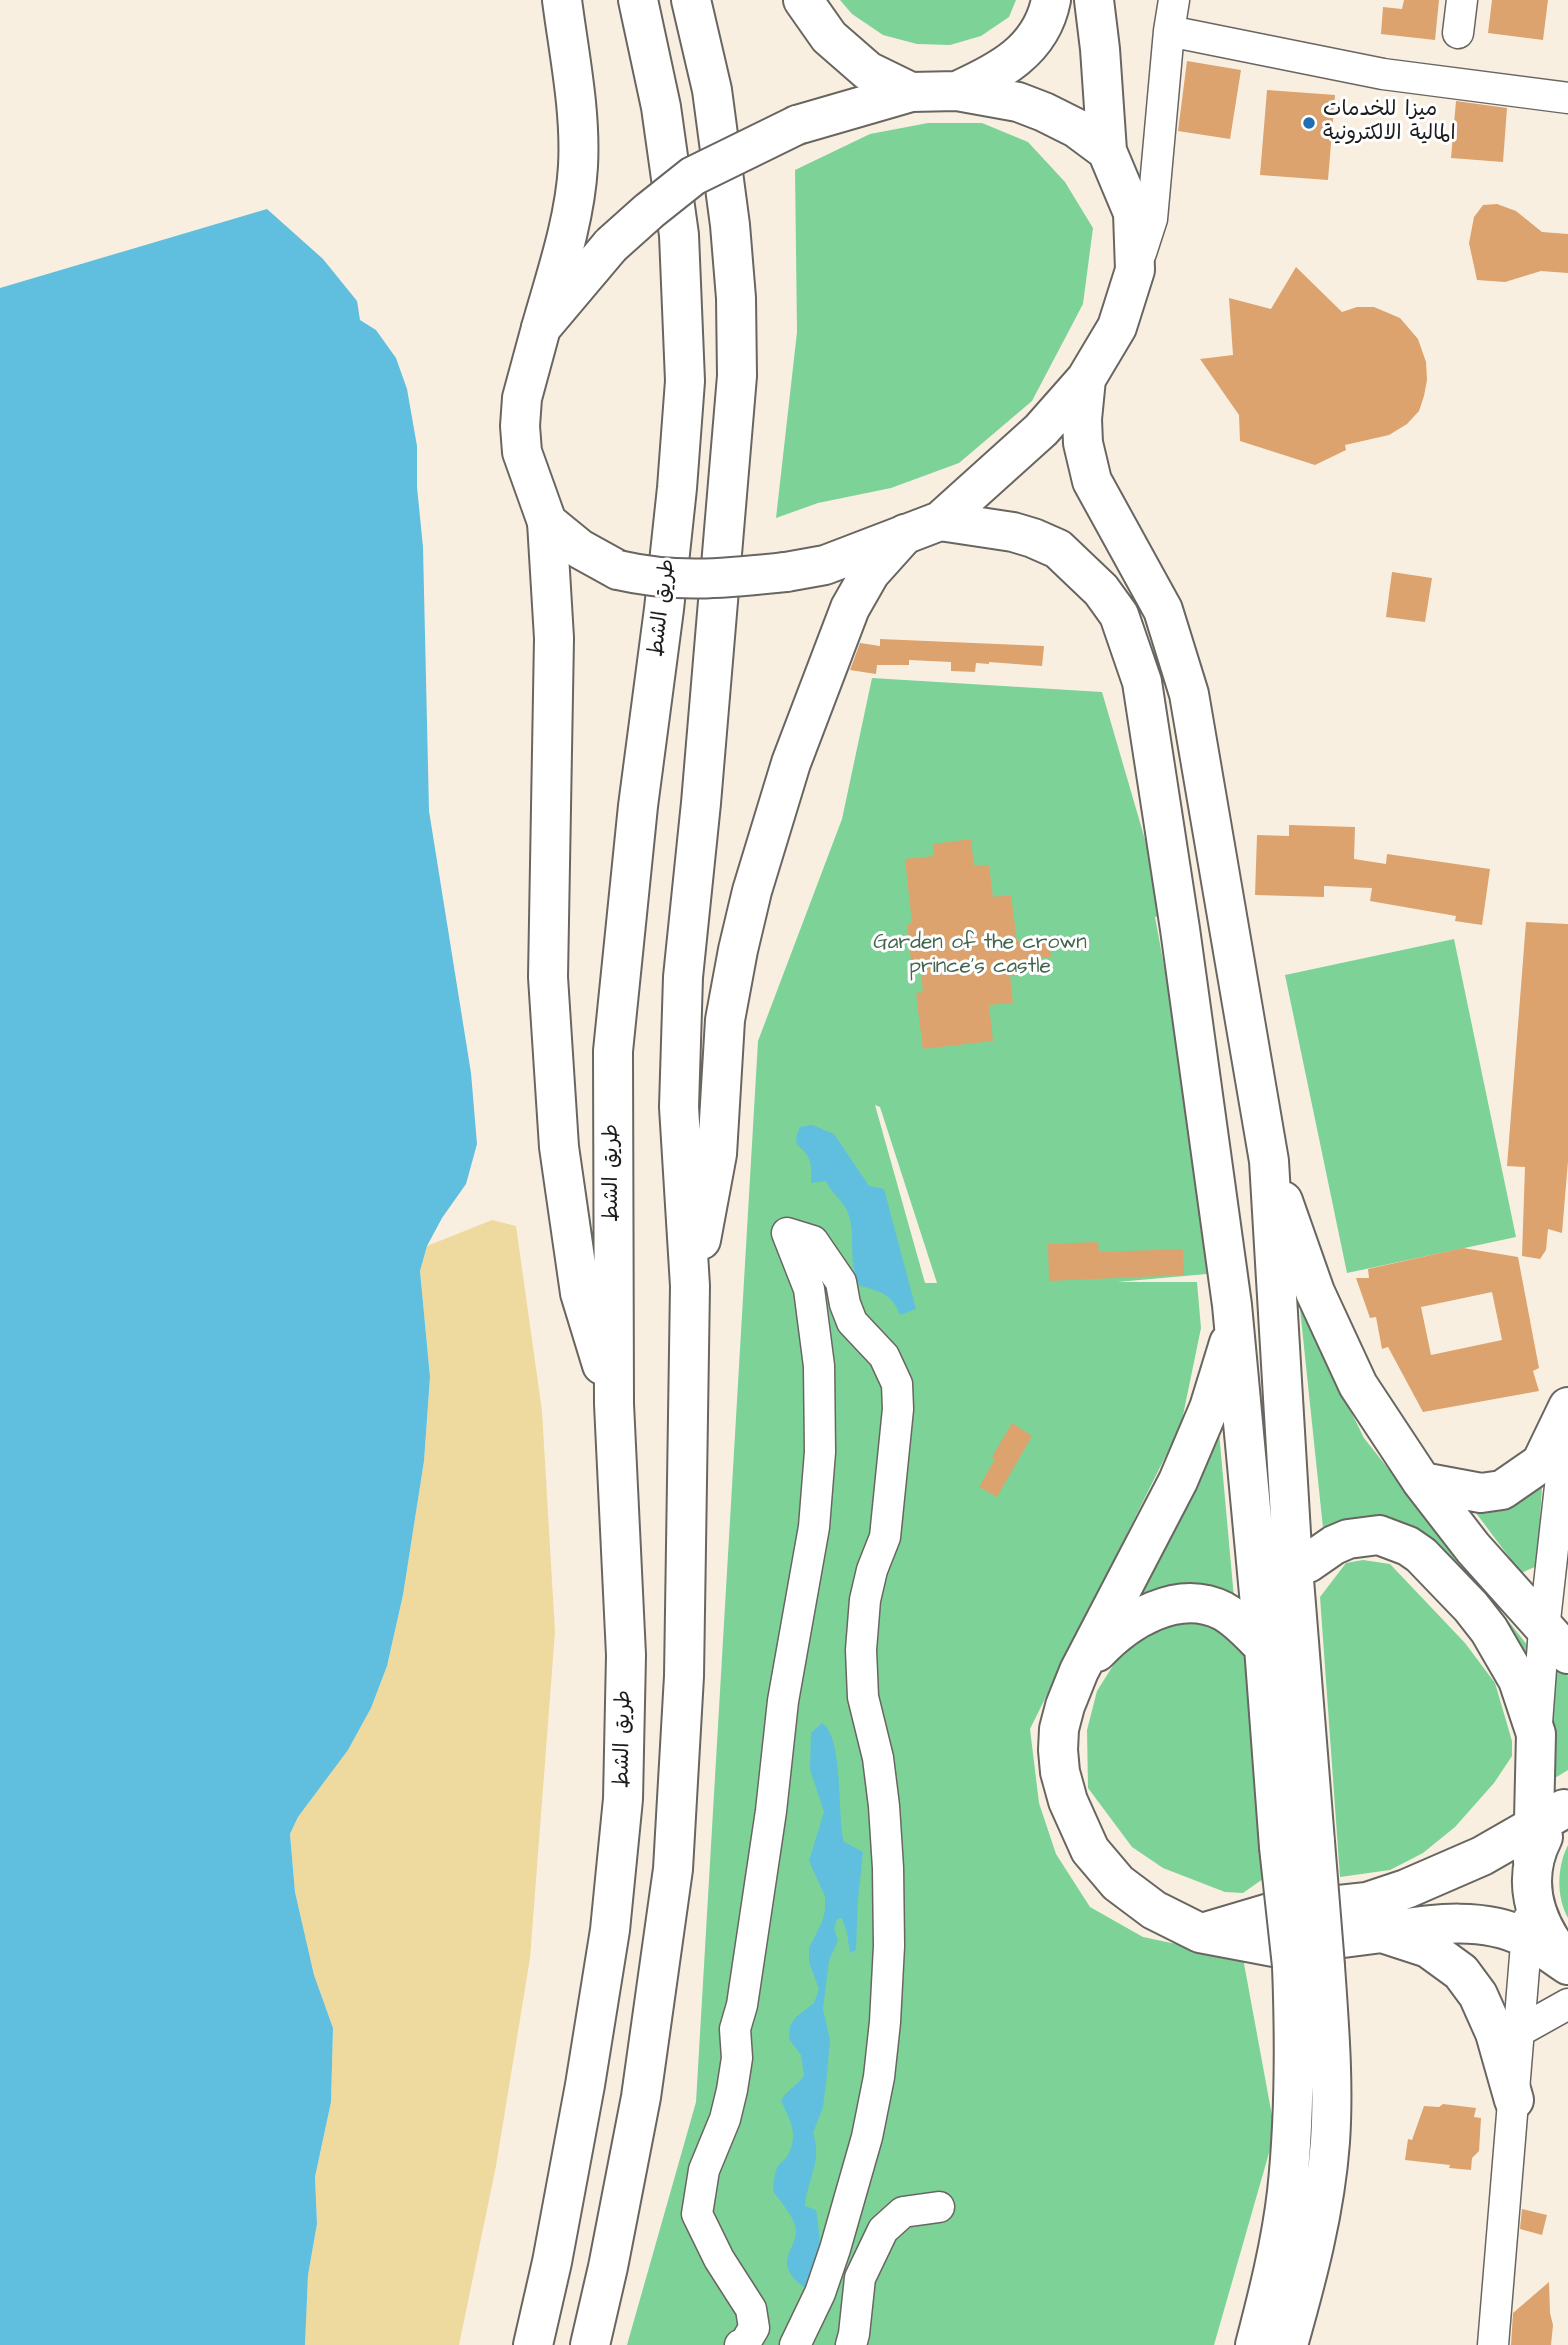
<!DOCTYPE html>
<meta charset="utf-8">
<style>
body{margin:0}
canvas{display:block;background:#f8efe0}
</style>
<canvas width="1568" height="2345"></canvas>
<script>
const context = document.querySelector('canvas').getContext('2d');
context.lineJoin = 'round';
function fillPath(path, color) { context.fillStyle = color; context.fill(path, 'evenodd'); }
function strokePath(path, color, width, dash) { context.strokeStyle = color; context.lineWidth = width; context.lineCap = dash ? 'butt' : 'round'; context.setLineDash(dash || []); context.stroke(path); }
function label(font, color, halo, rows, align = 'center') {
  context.font = font + ' "Architects Daughter","Playpen Sans Arabic",sans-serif'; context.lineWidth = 6; context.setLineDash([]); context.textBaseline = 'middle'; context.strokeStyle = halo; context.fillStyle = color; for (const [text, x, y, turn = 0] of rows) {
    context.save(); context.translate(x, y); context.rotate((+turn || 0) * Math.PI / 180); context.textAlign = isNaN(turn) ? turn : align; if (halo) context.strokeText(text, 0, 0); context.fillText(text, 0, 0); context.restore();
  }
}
fillPath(new Path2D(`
 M 840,0 L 1016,0 L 1009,17 L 981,36 L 950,45 L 917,44 L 883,35 L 852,14 Z
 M 928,123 L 982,123 L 1028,142 L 1065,182 L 1093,228 L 1083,304 L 1032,401 L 959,463 L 891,488 L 818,503 L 776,518 L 797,332 L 795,170 L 870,134 Z
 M 872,678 L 1102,692 L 1167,915 L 1155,917 L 1165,971 L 1179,966 L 1218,1273 L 1117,1282 L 1197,1282 L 1201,1328 L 1181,1425 L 1030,1729 L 1039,1803 L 1056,1854 L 1090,1907 L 1143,1937 L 1243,1958 L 1275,2132 L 1214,2345 L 627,2345 L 696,2102 L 758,1041 L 842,819 ZM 875,1105 L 880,1107 L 937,1283 L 925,1283 Z
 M 1454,939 L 1516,1237 L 1347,1273 L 1285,975 Z
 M 1300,1309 L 1364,1438 L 1528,1646 L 1525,1656 L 1375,1520 L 1349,1518 L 1323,1528 Z
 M 1218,1421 L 1234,1598 C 1222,1593 1209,1586 1197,1584 C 1174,1580 1149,1593 1128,1601 Z
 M 1543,1472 L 1537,1566 L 1521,1573 L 1467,1501 Z
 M 1363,1560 L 1390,1564 L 1465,1643 L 1495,1683 L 1512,1741 L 1512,1756 L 1494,1783 L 1455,1827 L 1423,1853 L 1390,1870 L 1340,1877 L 1320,1597 L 1346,1563 Z
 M 1204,1616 L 1244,1643 L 1270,1874 L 1243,1893 L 1225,1892 L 1163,1868 L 1132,1847 L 1088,1788 L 1087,1730 L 1097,1691 L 1129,1640 L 1150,1623 Z
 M 1553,1660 L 1568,1676 L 1568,1770 L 1550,1781 Z
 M 1568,1845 L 1568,1918 C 1556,1896 1557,1867 1568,1845 Z`), '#7dd397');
fillPath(new Path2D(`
 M 492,1220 L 516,1226 L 542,1411 L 555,1632 L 530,1958 L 496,2166 L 459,2345 L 305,2345 L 308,2275 L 317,2224 L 315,2177 L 331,2102 L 333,2028 L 314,1975 L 295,1892 L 290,1834 L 298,1817 L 348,1750 L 371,1708 L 387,1666 L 403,1595 L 424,1461 L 430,1377 L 420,1271 L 427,1246 Z`), '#eeda9e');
fillPath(new Path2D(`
 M 267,209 L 323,259 L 357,301 L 360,320 L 376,330 L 396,358 L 407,389 L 417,446 L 417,487 L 423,547 L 429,811 L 471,1073 L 477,1144 L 466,1184 L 442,1218 L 427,1246 L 420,1271 L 430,1377 L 424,1461 L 403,1595 L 387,1666 L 371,1708 L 348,1750 L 298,1817 L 290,1834 L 295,1892 L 314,1975 L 333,2028 L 331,2102 L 315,2177 L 317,2224 L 308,2275 L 305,2345 L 0,2345 L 0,288 Z
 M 812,1125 L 834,1134 L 869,1186 L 884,1189 L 916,1309 L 900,1315 C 893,1295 879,1290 860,1286 C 848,1264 855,1242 850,1219 C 845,1199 833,1197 826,1181 L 811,1183 C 811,1176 812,1165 809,1159 C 802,1143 790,1149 800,1127 Z
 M 822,1723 C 844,1737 837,1816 844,1842 L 863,1852 L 858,1899 L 856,1950 L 850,1953 L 847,1933 L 842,1918 L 837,1919 L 834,1929 L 838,1941 L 829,1960 L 823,2009 L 830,2040 L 827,2074 L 823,2107 L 813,2133 C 823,2160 807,2180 805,2206 L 816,2210 C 822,2245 820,2258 811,2293 C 804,2287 790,2278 788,2268 C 783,2253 800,2242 795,2225 C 791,2213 780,2201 773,2191 C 774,2184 774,2175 777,2168 C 779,2163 785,2160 788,2155 C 799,2135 790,2119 781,2101 C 786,2090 796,2087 804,2076 L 801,2055 L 789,2039 L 790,2026 L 795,2018 L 814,2003 L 819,1989 L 809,1962 L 809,1948 L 822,1922 L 825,1911 L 825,1896 L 809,1861 L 824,1812 L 810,1769 L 811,1733 Z`), '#60bedf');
fillPath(new Path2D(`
 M 1404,0 L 1439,0 L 1435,40 L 1381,34 L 1383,7 L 1402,9 Z
 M 1492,0 L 1548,0 L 1543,40 L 1488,33 Z
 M 1187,61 L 1241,70 L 1230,139 L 1178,131 Z
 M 1267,90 L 1335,95 L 1328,180 L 1260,175 Z
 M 1456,101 L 1507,108 L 1503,162 L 1451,158 Z
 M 1497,204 L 1516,211 L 1542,232 L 1568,234 L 1568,273 L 1541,271 L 1505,282 L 1477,280 L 1469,243 L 1474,217 L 1483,205 Z
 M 1296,267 L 1342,312 L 1357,307 L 1374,307 L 1400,318 L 1418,339 L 1426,362 L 1427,380 L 1424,396 L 1419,411 L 1407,424 L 1389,435 L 1345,445 L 1346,450 L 1315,465 L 1240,441 L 1239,415 L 1200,359 L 1233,355 L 1229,298 L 1271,309 Z
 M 1392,572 L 1432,578 L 1425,622 L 1386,617 Z
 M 880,639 L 1044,646 L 1042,666 L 989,662 L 989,664 L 976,663 L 975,672 L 951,671 L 951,662 L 909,660 L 909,665 L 877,665 L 876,674 L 850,670 L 860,643 L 880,646 Z
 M 1289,825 L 1355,827 L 1354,859 L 1386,864 L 1387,854 L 1490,869 L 1482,925 L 1455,921 L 1456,916 L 1370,901 L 1372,888 L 1324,886 L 1324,897 L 1255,895 L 1257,835 L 1289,836 Z
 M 971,839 L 974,866 L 989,865 L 993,897 L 1011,895 L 1017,942 L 1049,937 L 1051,957 L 1019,960 L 1020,974 L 1010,975 L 1013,1003 L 989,1005 L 993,1041 L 923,1049 L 916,993 L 923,992 L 919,959 L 911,960 L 907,924 L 912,923 L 905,859 L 934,856 L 933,844 Z
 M 1526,922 L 1568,924 L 1568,1161 L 1562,1233 L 1548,1229 L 1546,1250 L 1540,1259 L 1522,1256 L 1525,1167 L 1507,1166 Z
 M 1098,1242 L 1099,1252 L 1183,1249 L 1184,1275 L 1049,1281 L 1048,1244 Z
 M 1463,1248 L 1518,1257 L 1539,1368 L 1533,1371 L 1539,1391 L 1423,1412 L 1388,1347 L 1382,1349 L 1376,1317 L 1370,1318 L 1356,1278 L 1369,1278 L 1368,1269 ZM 1492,1292 L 1502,1340 L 1431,1355 L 1421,1307 Z
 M 1012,1423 L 1032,1436 L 997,1497 L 979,1487 L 995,1459 L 992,1457 Z
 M 1443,2104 L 1476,2108 L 1474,2117 L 1481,2118 L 1479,2151 L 1472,2158 L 1471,2170 L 1449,2168 L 1450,2165 L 1405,2160 L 1408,2139 L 1412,2140 L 1424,2106 L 1439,2107 Z
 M 1522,2209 L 1547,2215 L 1542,2235 L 1520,2229 Z
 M 1549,2282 L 1550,2313 L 1553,2325 L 1551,2345 L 1511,2345 L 1513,2313 Z`), '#dca36e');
const minor = new Path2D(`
 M 1169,31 L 1383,74 L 1568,98
 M 1458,33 L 1462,0
 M 1141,253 L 1152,219 L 1169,31 L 1174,0
 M 1537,1723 L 1544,1629 L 1567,1424
 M 1518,2032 L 1568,2004
 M 740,2345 L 745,2343 L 754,2328 L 751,2309 L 719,2259 L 697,2214 L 704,2170 L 725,2119 L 732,2090 L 737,2058 L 735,2029 L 742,2005 L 771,1811 L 783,1701 L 814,1527 L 820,1452 L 819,1366 L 809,1289 L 787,1233 L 813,1241 L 841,1282 L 845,1304 L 852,1322 L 884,1356 L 897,1384 L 898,1409 L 885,1537 L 872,1570 L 865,1600 L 861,1650 L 863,1697 L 878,1758 L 884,1806 L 888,1868 L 889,1946 L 885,2022 L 879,2077 L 867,2137 L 835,2249 L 820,2293 L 795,2345
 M 851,2345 L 854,2334 L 860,2278 L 883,2230 L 903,2212 L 939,2207
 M 1493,2345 L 1528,1920`);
const major = new Path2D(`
 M 1094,0 L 1100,49 L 1107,151
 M 957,91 C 999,72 1041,51 1051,0
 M 611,245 L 541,328 L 522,398 L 520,426 L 522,452 L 547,522 L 580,549 L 618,570
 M 1086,379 L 1082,419 L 1083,443 L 1092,481 L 1163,610 L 1189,694 L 1269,1161 L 1293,1567 L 1315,1842
 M 940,521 L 1013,532 L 1033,538 L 1058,549 L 1101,590 L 1119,615 L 1142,682 L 1180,929 L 1232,1305 L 1264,1647 L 1279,1847
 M 786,572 L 825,565 L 940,521 L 1041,430 L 1086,379 L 1117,327 L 1135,270 L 1133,213 L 1107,151 L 1076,128 L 1044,112 L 1018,102 L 957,91 L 911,92 L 797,125
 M 1283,1201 L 1315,1292 L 1358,1385 L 1422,1482 L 1473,1548 L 1568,1654
 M 1229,1343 L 1209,1408 L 1178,1481 L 1079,1671 L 1065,1706 L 1059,1729 L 1058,1750 L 1060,1772 L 1068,1801 L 1090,1850 L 1118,1883 L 1154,1910 L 1200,1933 L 1274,1947 L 1382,1933 L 1428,1948 L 1461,1972 L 1478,1995 L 1495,2033 L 1514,2100
 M 1422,1482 L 1481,1493 L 1502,1490 L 1541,1463 L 1568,1407
 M 1271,1557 L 1293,1567 L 1308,1563 L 1334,1545 L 1348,1539 L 1379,1535 L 1408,1546 L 1421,1555 L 1471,1607 L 1489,1630 L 1518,1680 L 1536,1734 L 1533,1862
 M 1097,1652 C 1127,1620 1178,1588 1223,1611 C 1239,1620 1251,1634 1264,1647
 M 1543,1837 C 1521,1880 1534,1921 1562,1956
 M 1209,1931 L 1273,1912 L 1367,1902 L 1406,1889 L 1482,1856 L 1564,1809
 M 1390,1931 C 1433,1923 1486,1917 1526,1938 C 1541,1945 1554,1956 1568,1965
 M 1255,2345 C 1268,2295 1281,2244 1287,2192 C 1295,2117 1295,2042 1292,1966
 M 1288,2345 C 1307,2278 1325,2211 1330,2142 C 1334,2084 1329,2024 1325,1966`);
const highway = new Path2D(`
 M 803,0 L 829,37 L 868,71 L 911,92
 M 541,328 C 556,275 575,220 578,166 C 581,111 569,54 562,0
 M 547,522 L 554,638 L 548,977 L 559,1147 L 580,1293 L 602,1365
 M 701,1240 L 717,1154 L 725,1020 L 738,950 L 752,891 L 791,763 L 850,608 L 870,573 L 905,534
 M 533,2345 L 552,2262 L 585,2085 L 610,1930 L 623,1799 L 626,1655 L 614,1404 L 613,1051 L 638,806 L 664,609 L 677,488 L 685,381 L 679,235 L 661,107 L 638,0
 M 590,2345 L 608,2267 L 641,2097 L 673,1869 L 684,1676 L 690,1286 L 679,1107 L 683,977 L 701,803 L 737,376 L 736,298 L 730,225 L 712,90 L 691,0`);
strokePath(minor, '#696661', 33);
strokePath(major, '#696661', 42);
strokePath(highway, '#696661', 42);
strokePath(minor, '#fff', 30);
strokePath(major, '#fff', 38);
strokePath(highway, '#fff', 38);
const majorBridge = new Path2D(`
 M 611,245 L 649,211 L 693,176 L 797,125
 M 618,570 C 678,584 727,578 786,572
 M 1315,1842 L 1325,1966
 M 1279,1847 L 1292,1966`);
strokePath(majorBridge, '#696661', 42, []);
strokePath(majorBridge, '#fff', 38);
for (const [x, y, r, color] of [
 [1309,123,7,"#1f6fb2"]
]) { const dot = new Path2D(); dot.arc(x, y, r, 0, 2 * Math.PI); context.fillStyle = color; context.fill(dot); strokePath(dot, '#fff', 2.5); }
label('21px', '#1c1c1c', '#fff', [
 ["ميزا للخدمات",1323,111],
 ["المالية الالكترونية",1323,135]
], 'left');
label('21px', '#1c1c1c', '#fff', [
 ["طريق الشط",663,608,-83],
 ["طريق الشط",613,1173,-90],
 ["طريق الشط",624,1739,-89]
]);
label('21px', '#43654d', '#fff', [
 ["Garden of the crown",980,944],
 ["prince's castle",980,968]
]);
</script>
